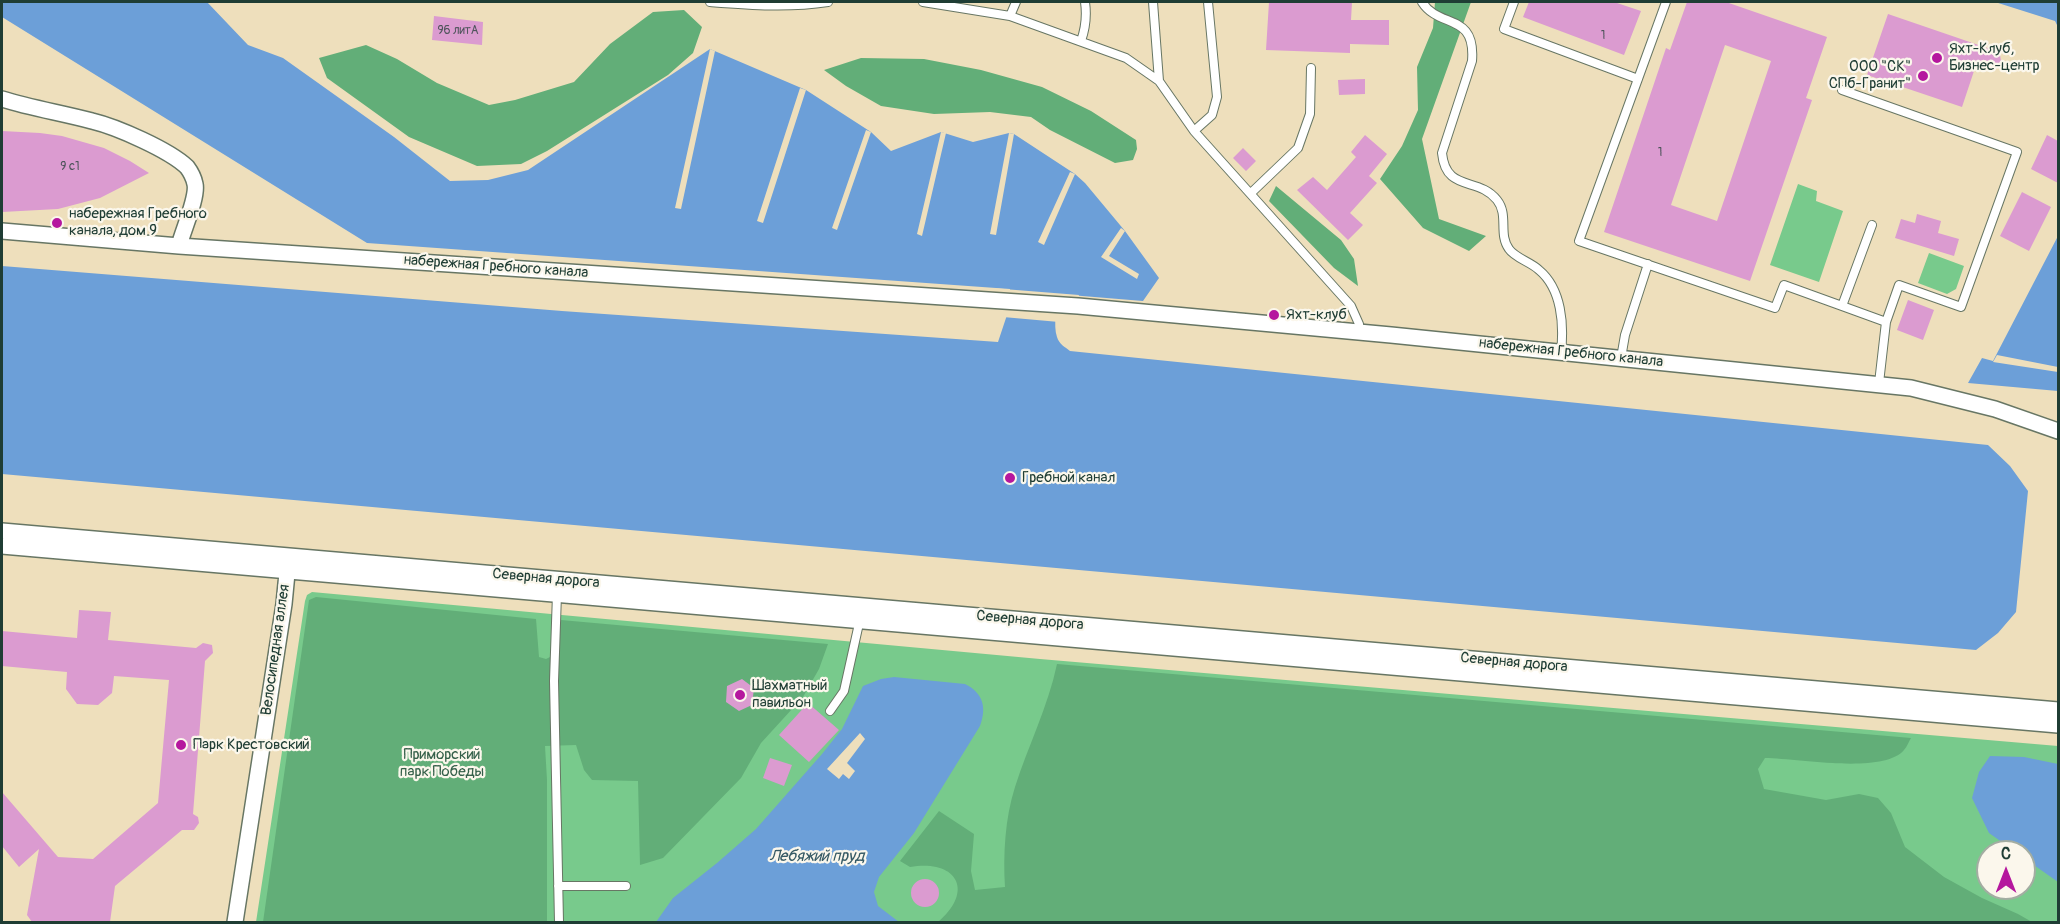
<!DOCTYPE html>
<meta charset="utf-8">
<style>
body{margin:0}
#map{position:relative;width:2060px;height:924px;overflow:hidden;background:#eedfbc;font-family:Pangolin,sans-serif}
canvas{display:block}
.frame{position:absolute;inset:0;border:3px solid #1f3d34;pointer-events:none}
.north{position:absolute;left:1976px;top:840px;width:60px;height:60px;box-sizing:border-box;background:#fbf7ec;border:2px solid #a3ada2;border-radius:50%;rotate:0deg;font-size:16px;font-weight:700;line-height:24px;text-align:center;color:#1f3d34}
.north::after{content:'';display:block;margin:auto;width:21px;height:27px;background:#b5179e;clip-path:polygon(50% 0,100% 100%,50% 72%,0 100%)}
</style>
<div id="map">
<canvas width="2060" height="924"></canvas>
<div class="frame"></div>
<div class="north">С</div>
</div>
<script>
const context = document.querySelector('canvas').getContext('2d');
context.lineJoin = 'round';
function fillPath(path, color) { context.fillStyle = color; context.fill(path, 'evenodd'); }
function strokePath(path, color, width, dash) { context.strokeStyle = color; context.lineWidth = width; context.lineCap = dash ? 'butt' : 'round'; context.setLineDash(dash || []); context.stroke(path); }
function label(font, color, halo, rows, align = 'center') {
  context.font = font + ' Pangolin,sans-serif'; context.lineWidth = 4.5; context.setLineDash([]); context.textBaseline = 'middle'; context.strokeStyle = halo; context.fillStyle = color; for (const [text, x, y, turn = 0] of rows) {
    context.save(); context.translate(x, y); context.rotate((+turn || 0) * Math.PI / 180); context.textAlign = isNaN(turn) ? turn : align; if (halo) context.strokeText(text, 0, 0); context.fillText(text, 0, 0); context.restore();
  }
}
fillPath(new Path2D(`
 M 1798,184 L 1817,191 L 1816,201 L 1843,211 L 1819,282 L 1770,265 Z
 M 1929,253 L 1964,266 L 1956,289 L 1947,294 L 1918,283 Z
 M 312,592 L 1040,659 L 2058,746 L 2058,922 L 256,922 L 305,601 L 307,595 ZM 1988,852 L 2024,852 L 2024,888 L 1988,888 Z`), '#78ca8c');
fillPath(new Path2D(`
 M 1435,2 L 1471,2 L 1422,139 L 1439,219 L 1486,236 L 1469,251 L 1423,228 L 1380,179 L 1402,146 L 1418,110 L 1417,67 L 1433,28 Z
 M 684,10 L 702,27 L 693,53 L 668,75 L 547,151 L 521,164 L 477,166 L 409,137 L 327,78 L 319,58 L 366,45 L 397,59 L 437,83 L 489,105 L 515,100 L 574,82 L 610,44 L 653,12 Z
 M 861,58 L 924,59 L 981,70 L 1042,87 L 1091,111 L 1136,140 L 1137,149 L 1133,160 L 1115,163 L 1050,130 L 1031,117 L 990,112 L 934,114 L 881,106 L 846,86 L 824,70 Z
 M 1276,186 L 1341,240 L 1354,259 L 1358,286 L 1334,268 L 1269,201 Z
 M 316,597 L 536,619 L 539,657 L 546,659 L 558,653 L 561,620 L 828,644 L 819,669 L 803,697 L 761,743 L 741,778 L 663,858 L 640,865 L 638,781 L 592,780 L 584,770 L 576,745 L 545,746 L 547,780 L 547,922 L 263,922 L 309,600 Z
 M 1057,664 L 1911,738 C 1909,741 1907,747 1904,750 C 1883,775 1796,758 1765,758 L 1758,769 L 1764,789 L 1826,800 L 1859,794 L 1878,798 L 1891,813 L 1905,847 L 1944,877 L 1982,898 L 2018,914 L 2032,922 L 938,922 C 975,891 957,859 910,867 L 900,861 L 939,811 L 974,834 L 971,871 L 975,890 L 1005,887 C 1003,855 1005,818 1015,787 C 1028,746 1048,707 1057,664 Z`), '#62ae78');
fillPath(new Path2D(`
 M 2,2 L 207,2 L 248,45 L 283,58 L 394,137 L 450,181 L 488,180 L 528,170 L 710,49 L 806,90 L 871,132 L 891,151 L 941,132 L 973,142 L 1009,133 L 1014,134 L 1075,174 L 1085,183 L 1125,231 L 1159,278 L 1143,301 L 1058,294 C 1057,306 1053,325 1057,337 C 1059,344 1065,347 1070,351 L 1988,445 L 2010,466 L 2028,491 L 2016,612 L 1998,633 L 1976,650 L 2,474 L 2,266 L 562,311 L 998,342 L 1007,315 L 1010,289 L 367,243 L 2,17 Z
 M 1995,2 L 2058,2 L 2058,27 L 2055,21 Z
 M 2058,236 L 2058,391 L 1968,383 L 1982,358 L 1993,361 Z
 M 894,677 L 965,684 C 983,693 987,707 980,726 L 914,833 L 879,877 L 874,892 L 878,906 L 899,922 L 656,922 L 673,898 L 717,863 L 756,829 L 822,754 L 842,729 L 863,686 L 881,679 Z
 M 1990,756 L 2024,757 L 2058,764 L 2058,882 L 2024,858 L 2024,852 L 2016,852 L 1989,833 L 1972,798 L 1979,772 Z`), '#6c9fd8');
fillPath(new Path2D(`
 M 710,49 L 715,51 L 681,209 L 675,208 Z
 M 800,88 L 806,90 L 763,223 L 757,221 Z
 M 866,130 L 871,132 L 837,230 L 832,228 Z
 M 941,132 L 946,133 L 922,236 L 917,234 Z
 M 1009,133 L 1014,134 L 996,235 L 990,234 Z
 M 1070,172 L 1075,174 L 1044,245 L 1038,242 Z
 M 1121,228 L 1125,231 L 1109,256 L 1139,274 L 1137,279 L 1101,257 Z
 M 991,288 L 1079,295 L 1078,298 L 1061,297 L 1059,322 L 1003,317 L 1006,292 L 990,291 Z
 M 1997,355 L 2058,367 L 2058,372 L 1993,362 Z
 M 860,733 L 865,739 L 847,763 L 855,771 L 849,779 L 843,774 L 839,779 L 827,769 Z`), '#eedfbc');
fillPath(new Path2D(`
 M 1269,2 L 1352,2 L 1351,20 L 1389,20 L 1389,45 L 1350,44 L 1350,53 L 1266,50 Z
 M 1529,2 L 1614,2 L 1641,11 L 1624,55 L 1523,17 Z
 M 1687,2 L 1726,2 L 1827,37 L 1806,98 L 1812,100 L 1750,281 L 1604,232 L 1666,48 L 1670,50 ZM 1725,45 L 1771,61 L 1717,221 L 1671,205 Z
 M 1888,14 L 1996,51 L 2000,55 L 2001,61 L 1996,66 L 1991,67 L 1977,62 L 1962,107 L 1867,75 Z
 M 434,16 L 483,22 L 482,45 L 432,40 Z
 M 1365,79 L 1365,94 L 1339,95 L 1338,80 Z
 M 2,131 L 40,133 L 62,136 L 104,148 L 130,161 L 149,173 L 100,198 L 58,209 L 2,212 Z
 M 1365,135 L 1387,154 L 1369,176 L 1377,183 L 1350,213 L 1363,225 L 1348,240 L 1297,190 L 1313,177 L 1327,190 L 1356,157 L 1351,152 Z
 M 2047,135 L 2058,141 L 2058,183 L 2031,169 Z
 M 1243,148 L 1256,161 L 1246,171 L 1233,158 Z
 M 2022,192 L 2051,207 L 2029,251 L 2000,236 Z
 M 1917,214 L 1941,221 L 1938,233 L 1959,239 L 1954,256 L 1895,238 L 1901,219 L 1915,223 Z
 M 1908,300 L 1934,310 L 1923,340 L 1897,330 Z
 M 79,610 L 111,612 L 108,640 L 196,648 L 203,643 L 212,645 L 213,653 L 205,661 L 193,814 L 198,817 L 199,823 L 194,830 L 182,830 L 115,886 L 110,922 L 32,922 L 27,915 L 39,849 L 19,867 L 2,846 L 2,792 L 58,857 L 93,859 L 158,803 L 169,680 L 114,676 L 112,693 L 98,705 L 77,704 L 66,689 L 67,672 L 2,666 L 2,631 L 77,638 Z
 M 742,679 L 754,688 L 752,705 L 739,711 L 726,702 L 727,686 Z
 M 808,703 L 839,730 L 809,762 L 779,735 Z
 M 770,758 L 792,765 L 784,786 L 763,778 Z
 M911 893a14 14 0 1 1 28 0a14 14 0 1 1-28 0Z`), '#db9bd0');
const service = new Path2D(`
 M 710,2 C 750,5 788,8 828,2
 M 923,2 L 1010,16 L 1126,58 L 1159,81 L 1194,131 L 1351,306 L 1359,324 L 1359,333
 M 1153,2 L 1159,81
 M 1422,2 C 1439,29 1476,12 1472,61 L 1442,153 C 1446,193 1478,176 1497,200 C 1509,215 1498,234 1509,249 C 1515,258 1531,262 1539,270 C 1562,289 1564,325 1561,352
 M 1514,2 L 1504,29 L 1638,79
 M 1666,2 L 1579,241 L 1775,308 L 1784,285 L 1842,306
 M 1010,16 L 1016,2
 M 1081,41 C 1086,27 1087,16 1085,2
 M 1842,90 L 2017,152 L 1961,307 L 1899,285 L 1886,322
 M 1194,131 L 1212,115 L 1217,97 L 1208,2
 M 1251,193 L 1298,148 L 1310,114 L 1311,68
 M 1872,225 L 1842,306 L 1886,322 L 1879,383
 M 1621,358 L 1625,335 L 1648,264
 M 557,594 L 554,681 L 559,922
 M 830,711 L 844,691 L 860,619
 M 558,886 L 626,886`);
const minor = new Path2D(`
 M 2,99 C 31,108 62,113 92,121 C 117,127 169,150 187,167 C 190,171 194,179 195,184 C 198,197 183,230 179,246
 M 2,231 L 179,246 L 1078,306 L 1391,335 L 1911,388 L 1995,409 L 2058,431
 M 2,531 L 2058,710
 M 2,546 L 2058,725
 M 235,922 L 284,604 L 288,563`);
strokePath(service, '#677664', 10);
strokePath(minor, '#677664', 18);
strokePath(service, '#fff', 8);
strokePath(minor, '#fff', 15);
for (const [x, y, r, color] of [
 [1937,58,6,"#b5179e"],
 [1923,76,6,"#b5179e"],
 [57,223,6,"#b5179e"],
 [1274,315,6,"#b5179e"],
 [1010,478,6,"#b5179e"],
 [740,695,6,"#b5179e"],
 [181,745,6,"#b5179e"]
]) { const dot = new Path2D(); dot.arc(x, y, r, 0, 2 * Math.PI); context.fillStyle = color; context.fill(dot); strokePath(dot, '#fbf7ec', 2); }
label('12px', '#4e545b', null, [
 ["96 литА",458,31],
 ["1",1603,36],
 ["1",1660,153],
 ["9 с1",70,167]
]);
label('15px', '#1f3d34', '#fbf7ec', [
 ["Яхт-Клуб,",1949,49],
 ["Бизнес-центр",1949,66],
 ["ООО \"СК\"",1911,67,"right"],
 ["СПб-Гранит\"",1911,84,"right"],
 ["набережная Гребного",69,214],
 ["канала, дом 9",69,231],
 ["Яхт-клуб",1286,315],
 ["Гребной канал",1022,478],
 ["Шахматный",752,686],
 ["павильон",752,703],
 ["Парк Крестовский",193,745]
], 'left');
label('15px', '#1f3d34', '#fbf7ec', [
 ["набережная Гребного канала",496,267,4],
 ["набережная Гребного канала",1571,353,6],
 ["Северная дорога",546,579,5],
 ["Северная дорога",1030,621,5],
 ["Велосипедная аллея",276,650,-82],
 ["Северная дорога",1514,663,5]
]);
label('15px', '#35604a', '#fbf7ec', [
 ["Приморский",442,755],
 ["парк Победы",442,772]
]);
label('italic 16px', '#365a65', '#fbf7ec', [
 ["Лебяжий пруд",817,857]
]);
</script>
